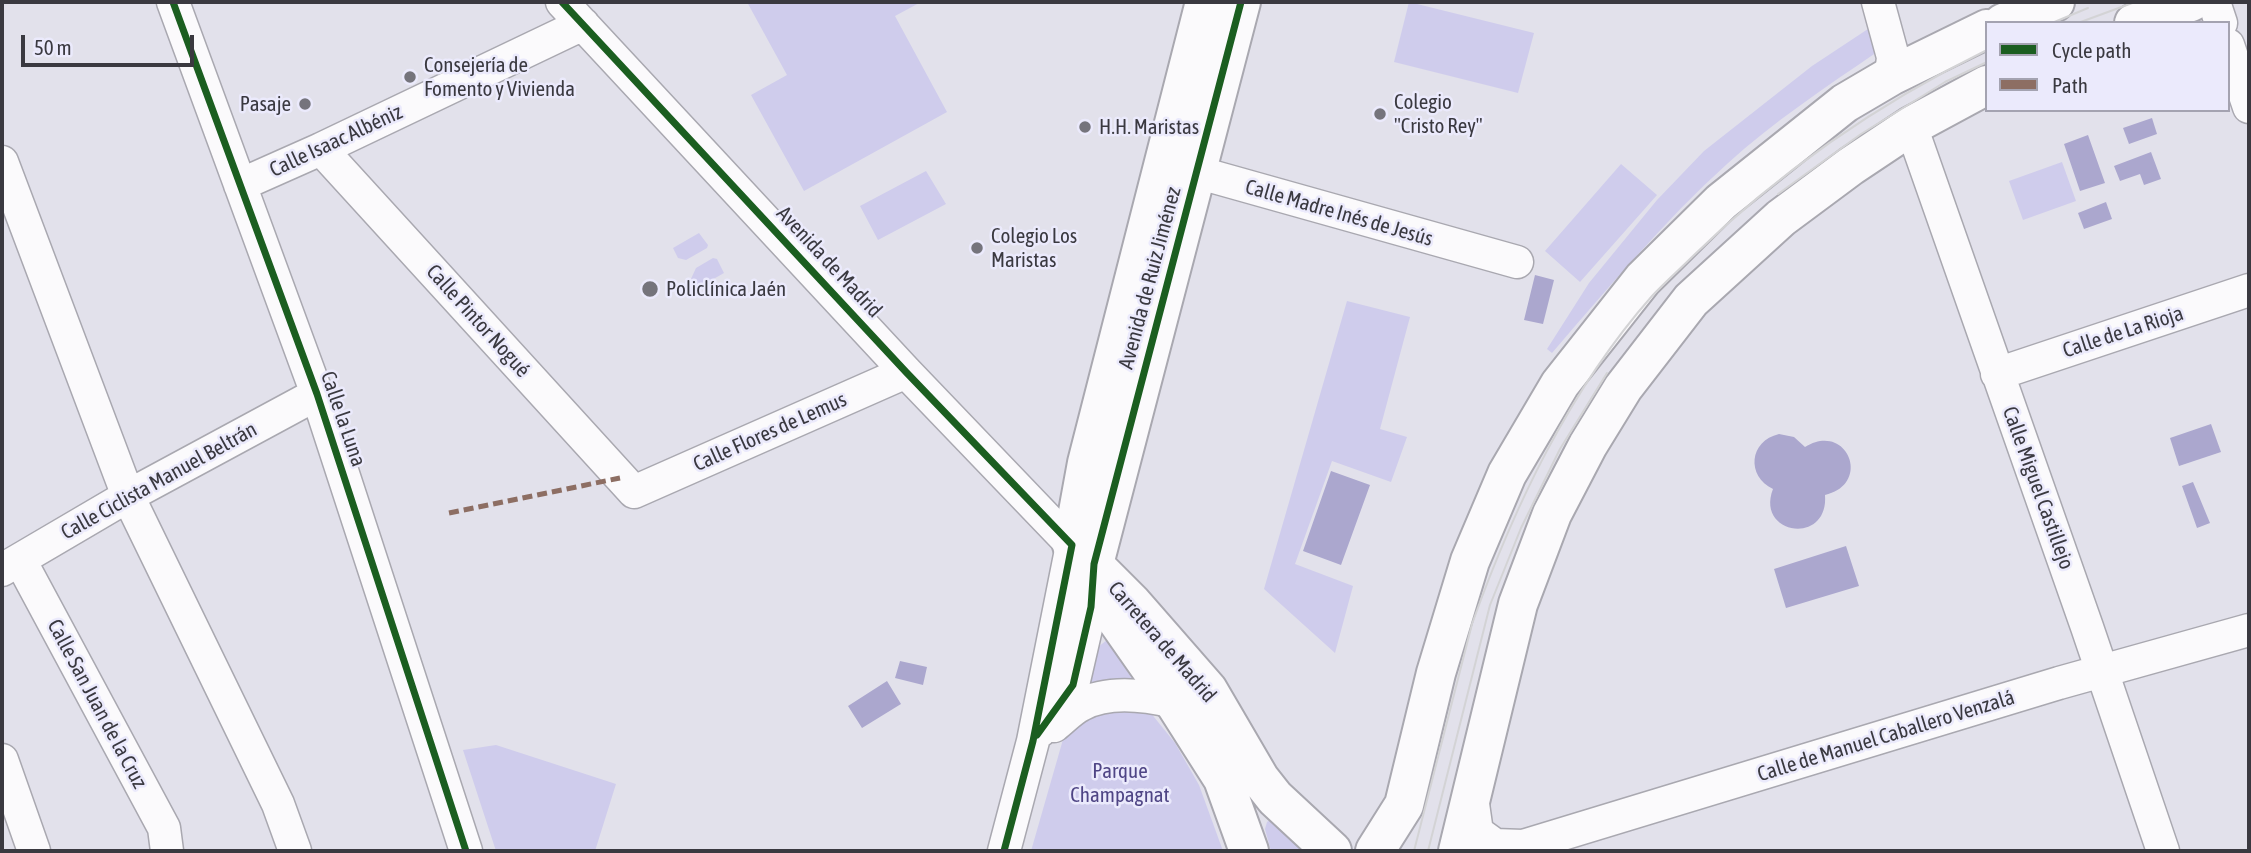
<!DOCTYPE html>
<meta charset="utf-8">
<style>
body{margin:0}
#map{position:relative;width:2251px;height:853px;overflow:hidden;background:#e2e1eb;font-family:"Asap Condensed",sans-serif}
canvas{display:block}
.frame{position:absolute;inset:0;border:4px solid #3a3940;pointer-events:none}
.legend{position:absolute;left:1985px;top:21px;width:245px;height:91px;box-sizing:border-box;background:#ebeafc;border:2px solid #a4a3b1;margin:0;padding:9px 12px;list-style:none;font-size:21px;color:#3a3940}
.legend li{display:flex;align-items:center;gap:14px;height:35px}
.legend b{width:35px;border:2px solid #a4a3b1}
.scale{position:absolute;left:21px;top:35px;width:173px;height:32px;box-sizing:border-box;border:4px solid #3a3940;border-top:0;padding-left:9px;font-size:21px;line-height:24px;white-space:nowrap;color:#3a3940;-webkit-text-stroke:5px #ebeafc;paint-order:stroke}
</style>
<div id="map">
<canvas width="2251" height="853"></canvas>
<div class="frame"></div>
<ul class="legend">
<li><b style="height:9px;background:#1b5e20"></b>Cycle path</li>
<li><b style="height:9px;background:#8d6e63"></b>Path</li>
</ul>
<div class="scale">50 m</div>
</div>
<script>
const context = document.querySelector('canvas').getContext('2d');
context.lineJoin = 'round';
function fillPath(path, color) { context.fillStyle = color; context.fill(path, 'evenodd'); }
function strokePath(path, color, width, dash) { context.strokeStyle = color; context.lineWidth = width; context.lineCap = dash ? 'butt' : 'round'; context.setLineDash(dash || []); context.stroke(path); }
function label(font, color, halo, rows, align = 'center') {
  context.font = font + ' "Asap Condensed",sans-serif'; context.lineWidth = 5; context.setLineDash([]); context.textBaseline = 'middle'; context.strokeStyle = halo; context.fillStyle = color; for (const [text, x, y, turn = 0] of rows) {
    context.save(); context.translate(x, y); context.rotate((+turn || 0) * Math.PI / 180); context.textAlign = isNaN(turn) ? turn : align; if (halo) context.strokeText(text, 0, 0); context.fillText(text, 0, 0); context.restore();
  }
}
fillPath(new Path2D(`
 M 747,2 L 921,2 L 895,16 L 947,112 L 804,191 L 751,95 L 787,75 Z
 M 1409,2 L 1534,33 L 1518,93 L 1394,62 Z
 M 1871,27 L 1877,52 C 1826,87 1773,122 1727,164 C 1663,222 1608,288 1552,353 L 1547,349 L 1589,283 L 1657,200 L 1704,151 L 1812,66 Z
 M 2062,162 L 2076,201 L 2023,220 L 2009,181 Z
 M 1621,164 L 1657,195 L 1580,282 L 1545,251 Z
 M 926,171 L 946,204 L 878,240 L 860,206 Z
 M 699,233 L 708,245 L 707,248 L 686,260 L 678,258 L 673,248 Z
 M 713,258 L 717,259 L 724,273 L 696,289 L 690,281 L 696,268 Z
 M 1347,301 L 1410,317 L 1380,429 L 1407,437 L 1391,482 L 1332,461 L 1295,564 L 1353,586 L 1335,653 L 1264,589 Z
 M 1107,640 L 1137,686 L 1088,692 L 1098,647 Z
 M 1110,707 L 1150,712 L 1175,743 L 1199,785 L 1223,851 L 1031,851 L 1064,736 L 1082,720 Z
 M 496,745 L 616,784 L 595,851 L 496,851 L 463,750 Z
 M 1270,820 L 1277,825 L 1288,837 L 1310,851 L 1271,851 L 1265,829 L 1267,822 Z`), '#cfccec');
fillPath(new Path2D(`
 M 2152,118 L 2157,134 L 2129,144 L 2123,128 Z
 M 2088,135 L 2105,183 L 2080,191 L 2064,144 Z
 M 2151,152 L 2161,179 L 2144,185 L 2140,174 L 2120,181 L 2114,166 Z
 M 2106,202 L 2112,219 L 2084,229 L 2078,213 Z
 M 1535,275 L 1554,280 L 1543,324 L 1524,320 Z
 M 2211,424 L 2221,452 L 2179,466 L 2170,438 Z
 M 1779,434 L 1794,437 L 1805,447 C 1847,421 1873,484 1825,495 C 1829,546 1755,535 1773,489 C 1746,476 1749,441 1779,434 Z
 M 1331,471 L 1370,485 L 1341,565 L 1303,551 Z
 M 2193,482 L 2210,523 L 2197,528 L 2182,486 Z
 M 1846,546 L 1859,586 L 1786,608 L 1774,569 Z
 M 900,661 L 927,667 L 923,685 L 895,678 Z
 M 887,681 L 901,704 L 862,728 L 848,706 Z`), '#aba7ce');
const minor = new Path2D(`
 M 173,2 L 317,394 L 466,851
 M 562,2 L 906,372 L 1072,545 L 1033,741 L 1004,851
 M 1878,2 L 1893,57 L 1891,76
 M 2214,2 L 2221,23
 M 2228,45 L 2249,107
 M 1911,126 L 2087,627 L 2163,851
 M 321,149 L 634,492 L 906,372
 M 2,162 L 128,496 L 278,804 L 295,851
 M 1175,166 L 1517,262
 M 240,185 L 321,149 L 583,24
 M 1997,374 L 2249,290
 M 20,560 L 164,828 L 167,851
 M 2,570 L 128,496 L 317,394
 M 1054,726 C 1063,719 1071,710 1081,705 C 1108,690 1145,695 1174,702
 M 1040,731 L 1073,685 L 1091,607 L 1092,582
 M 2,760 L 34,851
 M 1472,797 L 1477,832 L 1495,845 L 1523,846
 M 1514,851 L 1523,846 L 2059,683 L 2249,630`);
const major = new Path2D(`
 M 1072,545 L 1087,463 L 1205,2
 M 1081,552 L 1132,603 L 1208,690 L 1260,779 L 1275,798 L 1332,851
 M 1092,582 L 1094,564 L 1241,2
 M 1109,609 L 1174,702 L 1223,779 L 1249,851`);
const highway = new Path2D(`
 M 2003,23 L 2055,2
 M 2134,23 L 2191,2
 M 1375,851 L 1404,805 L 1436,673 L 1470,561 L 1507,474 L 1560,384 L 1643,279 L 1721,202 L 1845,103 L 1891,76 L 1987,29
 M 1458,851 L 1518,604 L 1552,514 L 1588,445 L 1623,388 L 1691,300 L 1781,218 L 1851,166 L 1911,126 L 1987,85`);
strokePath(minor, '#a9a8b0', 35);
strokePath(major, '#a9a8b0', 42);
strokePath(highway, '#a9a8b0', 42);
strokePath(minor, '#fbfafc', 32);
strokePath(major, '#fbfafc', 38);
strokePath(highway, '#fbfafc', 38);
strokePath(new Path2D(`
 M 2052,23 L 2088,8
 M 2078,23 L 2135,2
 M 1778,194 L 1861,134 L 1945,82 L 1987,62
 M 1414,851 L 1472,624 C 1514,507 1569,390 1652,296 C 1665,282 1680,269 1693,256 C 1779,172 1879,103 1987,50
 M 1428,851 L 1490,605 L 1521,528 L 1560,449 L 1607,373`), '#d3d3d5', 2);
strokePath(new Path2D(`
 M 449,513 L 620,478`), '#8d6e63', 5, [10, 5]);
strokePath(new Path2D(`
 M 173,2 L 317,394 L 466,851
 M 562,2 L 906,372 L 1072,545 L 1033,741 L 1004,851
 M 1037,735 L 1073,685 L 1091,607 L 1094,564 L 1241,2`), '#1b5e20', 7);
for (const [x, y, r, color] of [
 [410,77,7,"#75747c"],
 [305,104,7,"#75747c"],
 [1380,114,7,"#75747c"],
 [1085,127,7,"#75747c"],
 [977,248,7,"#75747c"],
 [650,289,9,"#75747c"]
]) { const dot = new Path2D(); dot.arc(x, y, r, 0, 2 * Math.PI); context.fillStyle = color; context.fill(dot); strokePath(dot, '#ebeafc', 2.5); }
label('21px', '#3a3940', '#ebeafc', [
 ["Consejería de",424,65],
 ["Fomento y Vivienda",424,89],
 ["Colegio",1394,102],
 ["\"Cristo Rey\"",1394,126],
 ["Pasaje",291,104,"right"],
 ["H.H. Maristas",1099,127],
 ["Colegio Los",991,236],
 ["Maristas",991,260],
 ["Policlínica Jaén",666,289]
], 'left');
label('21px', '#3a3940', '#ebeafc', [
 ["Calle Isaac Albéniz",336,141,-25],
 ["Calle Madre Inés de Jesús",1339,213,16],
 ["Avenida de Madrid",829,262,47],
 ["Avenida de Ruiz Jiménez",1150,278,-75],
 ["Calle Pintor Nogué",478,321,48],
 ["Calle de La Rioja",2123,332,-18],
 ["Calle la Luna",343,419,71],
 ["Calle Flores de Lemus",770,432,-24],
 ["Calle Ciclista Manuel Beltrán",159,481,-29],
 ["Calle Miguel Castillejo",2038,488,70],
 ["Carretera de Madrid",1162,642,49],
 ["Calle San Juan de la Cruz",97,704,62],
 ["Calle de Manuel Caballero Venzalá",1886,736,-17]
]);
label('21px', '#4f4585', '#ebeafc', [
 ["Parque",1120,771],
 ["Champagnat",1120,795]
]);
</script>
